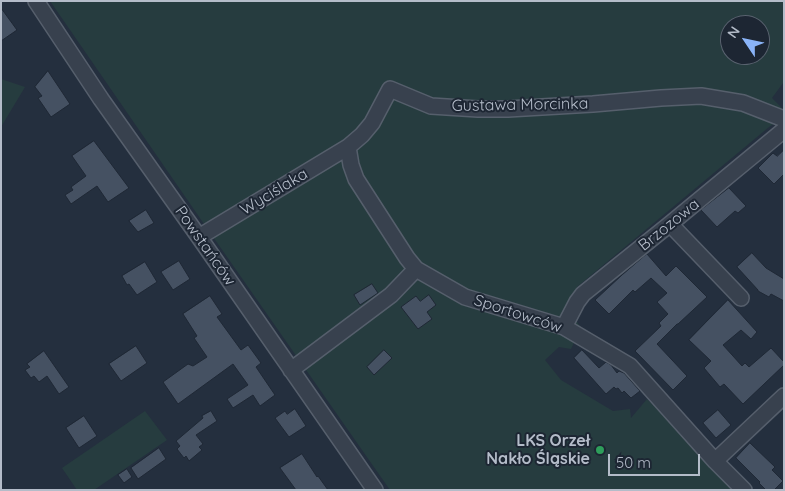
<!DOCTYPE html>
<meta charset="utf-8">
<style>
body{margin:0}
#map{position:relative;width:785px;height:491px;overflow:hidden;background:#242f3e;font-family:Quicksand,sans-serif}
canvas{display:block}
.frame{position:absolute;inset:0;border:2px solid #b4bcc9;pointer-events:none}
.north{position:absolute;left:720px;top:15px;width:50px;height:50px;box-sizing:border-box;background:#1d2633;border:1px solid #59626f;border-radius:50%;rotate:304deg;font-size:14px;font-weight:700;line-height:20px;text-align:center;color:#b4bcc9}
.north::after{content:'';display:block;margin:auto;width:18px;height:22px;background:#8ab4f8;clip-path:polygon(50% 0,100% 100%,50% 72%,0 100%)}
.scale{position:absolute;left:608px;top:454px;width:92px;height:22px;box-sizing:border-box;border:2px solid #b4bcc9;border-top:0;padding-left:6px;font-size:15px;line-height:18px;white-space:nowrap;color:#b4bcc9;-webkit-text-stroke:4px #1d2633;paint-order:stroke}
</style>
<div id="map">
<canvas width="785" height="491"></canvas>
<div class="frame"></div>
<div class="north">N</div>
<div class="scale">50 m</div>
</div>
<script>
const context = document.querySelector('canvas').getContext('2d');
context.lineJoin = 'round';
function fillPath(path, color) { context.fillStyle = color; context.fill(path, 'evenodd'); }
function strokePath(path, color, width, dash) { context.strokeStyle = color; context.lineWidth = width; context.lineCap = dash ? 'butt' : 'round'; context.setLineDash(dash || []); context.stroke(path); }
function label(font, color, halo, rows, align = 'center') {
  context.font = font + ' Quicksand,sans-serif'; context.lineWidth = 4; context.setLineDash([]); context.textBaseline = 'middle'; context.strokeStyle = halo; context.fillStyle = color; for (const [text, x, y, turn = 0] of rows) {
    context.save(); context.translate(x, y); context.rotate((+turn || 0) * Math.PI / 180); context.textAlign = isNaN(turn) ? turn : align; if (halo) context.strokeText(text, 0, 0); context.fillText(text, 0, 0); context.restore();
  }
}
fillPath(new Path2D(`
 M 50,1 L 784,1 L 784,83 L 783,83 L 772,98 L 784,110 L 784,117 L 769,127 L 577,287 L 568,307 L 581,328 L 571,349 L 559,347 L 545,360 L 561,380 L 613,411 L 630,409 L 631,418 L 647,399 L 736,490 L 390,490 L 204,224 ZM 730,25 L 760,25 L 760,55 L 730,55 Z
 M 1,79 L 25,87 L 1,127 Z
 M 145,411 L 167,440 L 94,490 L 77,490 L 62,468 Z`), '#263c3f');
const building = new Path2D(`
 M 1,8 L 17,30 L 1,41 Z
 M 48,71 L 70,104 L 51,117 L 38,98 L 42,96 L 35,87 Z
 M 94,141 L 129,188 L 108,202 L 97,186 L 71,204 L 65,195 L 73,190 L 71,187 L 86,176 L 72,156 Z
 M 784,150 L 784,174 L 774,184 L 758,168 L 773,153 L 777,156 Z
 M 729,188 L 746,206 L 738,213 L 735,211 L 717,227 L 701,210 Z
 M 146,210 L 154,223 L 138,232 L 129,221 Z
 M 752,253 L 766,268 L 784,279 L 784,301 L 771,294 L 769,297 L 758,291 L 758,290 L 737,267 Z
 M 647,254 L 666,276 L 676,266 L 707,297 L 678,324 L 677,324 L 657,344 L 687,376 L 673,390 L 635,351 L 661,326 L 659,323 L 668,314 L 657,302 L 667,293 L 651,278 L 635,292 L 633,290 L 609,314 L 595,300 L 622,275 Z
 M 179,261 L 190,279 L 173,290 L 161,272 Z
 M 145,262 L 157,282 L 137,295 L 129,284 L 127,285 L 122,276 Z
 M 372,284 L 378,293 L 360,305 L 354,295 Z
 M 429,295 L 436,305 L 427,312 L 432,319 L 418,329 L 401,307 L 416,296 L 420,301 Z
 M 210,296 L 222,314 L 217,317 L 241,350 L 248,345 L 261,363 L 256,367 L 275,395 L 260,406 L 253,395 L 233,408 L 227,399 L 248,385 L 233,364 L 178,404 L 163,382 L 188,364 L 193,366 L 207,357 L 194,338 L 197,336 L 183,314 Z
 M 728,300 L 757,332 L 751,339 L 741,330 L 723,345 L 742,366 L 745,363 L 749,367 L 771,348 L 784,362 L 784,365 L 743,404 L 724,384 L 720,387 L 704,368 L 711,361 L 689,340 Z
 M 136,346 L 147,363 L 121,381 L 109,364 Z
 M 384,350 L 392,358 L 374,375 L 367,367 Z
 M 582,350 L 599,368 L 606,362 L 611,365 L 617,373 L 619,371 L 624,373 L 640,391 L 631,398 L 624,391 L 622,393 L 618,388 L 616,389 L 614,387 L 606,394 L 574,358 Z
 M 44,351 L 69,387 L 59,394 L 47,376 L 39,382 L 34,376 L 31,378 L 25,370 L 30,367 L 27,364 Z
 M 295,409 L 306,426 L 289,437 L 275,418 L 285,411 L 287,414 Z
 M 718,410 L 731,425 L 716,438 L 703,423 Z
 M 211,411 L 217,421 L 196,435 L 203,444 L 199,447 L 202,450 L 189,461 L 186,456 L 184,458 L 177,449 L 180,446 L 176,441 L 203,418 L 202,416 Z
 M 84,416 L 97,436 L 79,448 L 66,428 Z
 M 750,443 L 775,467 L 772,470 L 783,481 L 774,490 L 766,490 L 759,483 L 760,482 L 736,458 Z
 M 159,448 L 166,459 L 138,479 L 131,468 Z
 M 302,454 L 317,477 L 318,476 L 328,490 L 296,490 L 280,468 Z
 M 127,469 L 132,477 L 124,483 L 118,475 Z`);
fillPath(building, '#455162');
strokePath(building, '#1f2835', 1);
const minor = new Path2D(`
 M 36,1 L 101,99 L 199,237 L 375,490
 M 670,224 L 741,298
 M 199,237 L 348,147
 M 416,269 L 465,297 L 564,327 L 630,366 L 715,461 L 744,490
 M 564,327 L 577,302 L 583,294 L 670,224 L 784,130
 M 291,370 L 391,295 L 416,269 L 407,258 L 356,179 L 351,165 L 348,147 L 362,135 L 372,123 L 390,89 L 431,106 L 478,109 L 508,109 L 593,104 L 661,98 L 701,96 L 743,103 L 784,119
 M 715,461 L 784,396`);
strokePath(minor, '#565f6c', 18);
strokePath(minor, '#38414e', 15);
for (const [x, y, r, color] of [
 [600,450,5,"#2e9e5b"]
]) { const dot = new Path2D(); dot.arc(x, y, r, 0, 2 * Math.PI); context.fillStyle = color; context.fill(dot); strokePath(dot, '#1d2633', 2); }
label('16px', '#b4bcc9', '#1d2633', [
 ["Gustawa Morcinka",520,105,-1],
 ["Wyciślaka",274,192,-31],
 ["Brzozowa",669,225,-39],
 ["Powstańców",205,246,55],
 ["Sportowców",518,314,18]
]);
label('bold 16px', '#b4bcc9', '#1d2633', [
 ["LKS Orzeł",590,441],
 ["Nakło Śląskie",590,459]
], 'right');
</script>
